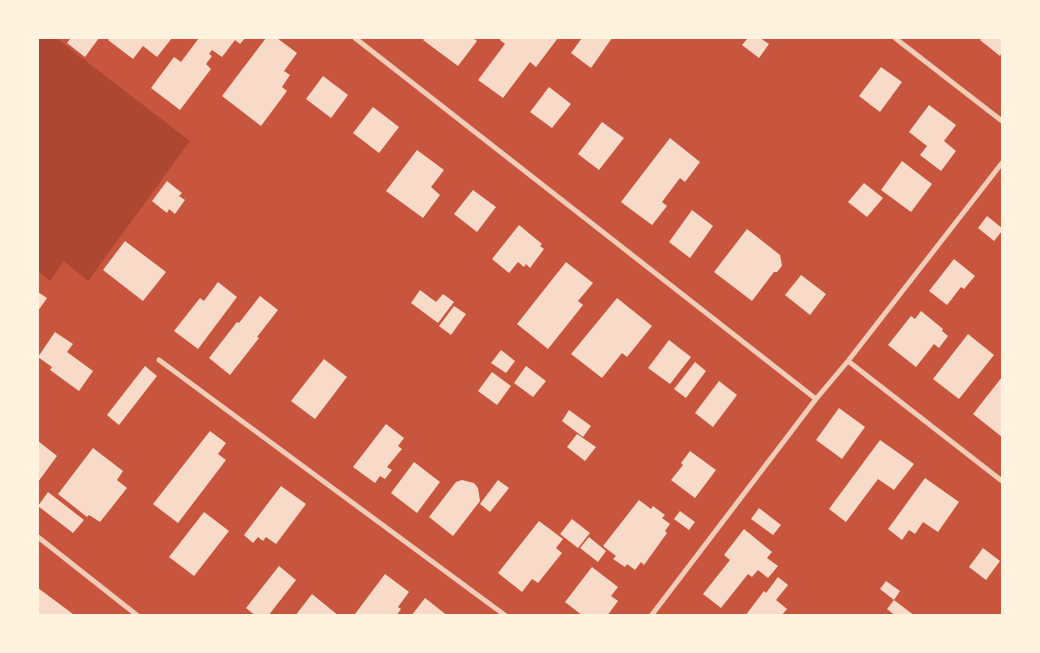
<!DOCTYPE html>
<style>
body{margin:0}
#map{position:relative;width:1040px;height:653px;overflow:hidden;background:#c8553d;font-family:"Golos Text",sans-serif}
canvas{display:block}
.frame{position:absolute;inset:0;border:39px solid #fff3e0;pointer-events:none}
</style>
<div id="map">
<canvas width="1040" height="653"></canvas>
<div class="frame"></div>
</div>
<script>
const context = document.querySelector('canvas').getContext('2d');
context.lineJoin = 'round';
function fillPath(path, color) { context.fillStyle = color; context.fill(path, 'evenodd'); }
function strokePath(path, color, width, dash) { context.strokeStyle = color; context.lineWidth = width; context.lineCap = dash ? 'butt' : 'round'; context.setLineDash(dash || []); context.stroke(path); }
fillPath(new Path2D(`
 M 38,38 L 56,38 L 190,141 L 88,281 L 64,261 L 50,281 L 38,271 Z`), '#ae4732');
fillPath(new Path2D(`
 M 71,38 L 99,38 L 85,57 L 67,43 Z
 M 110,38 L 172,38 L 157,57 L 143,46 L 133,59 L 108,40 Z
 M 199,38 L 245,38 L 240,44 L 235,40 L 222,57 L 212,50 L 209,54 L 212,56 L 206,64 L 211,69 L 180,110 L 151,88 L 174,57 L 181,62 Z
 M 266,38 L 277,38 L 297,53 L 284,71 L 290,75 L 282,87 L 287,91 L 261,126 L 222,96 Z
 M 425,38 L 473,38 L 477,41 L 458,66 L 423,40 Z
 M 501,38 L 558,38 L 536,67 L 530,62 L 503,98 L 478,80 L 505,44 L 500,40 Z
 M 582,38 L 612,38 L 591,68 L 571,53 Z
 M 748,38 L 760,38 L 769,44 L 759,58 L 742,45 Z
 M 982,38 L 1002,38 L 1002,52 L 1000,56 L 980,40 Z
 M 881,67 L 902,82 L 880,112 L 859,96 Z
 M 323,76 L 348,95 L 331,118 L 306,99 Z
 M 549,87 L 571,104 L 552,128 L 530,112 Z
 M 929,105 L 956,125 L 944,141 L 956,151 L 941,171 L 920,155 L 927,146 L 909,132 Z
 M 373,107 L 399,127 L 379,153 L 353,133 Z
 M 602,122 L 624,138 L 599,170 L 578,154 Z
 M 670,138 L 700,162 L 685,182 L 680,178 L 662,202 L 667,206 L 652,225 L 621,202 Z
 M 417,150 L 444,170 L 431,187 L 440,195 L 423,218 L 386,191 Z
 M 902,161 L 932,184 L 911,212 L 881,190 Z
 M 167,181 L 182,193 L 179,196 L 185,200 L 175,214 L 169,209 L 167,213 L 152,201 Z
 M 864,183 L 883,198 L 867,217 L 848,202 Z
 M 473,190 L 496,207 L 477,232 L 454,214 Z
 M 692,210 L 713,226 L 690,258 L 669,242 Z
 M 987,216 L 1002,228 L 1002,231 L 994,241 L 978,228 Z
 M 519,225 L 542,244 L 540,246 L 544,249 L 530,268 L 526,264 L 524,267 L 518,262 L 509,273 L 492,259 Z
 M 747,229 L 780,255 L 782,266 L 777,272 L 774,272 L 752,301 L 714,272 Z
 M 125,241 L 166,272 L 143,301 L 103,270 Z
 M 954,259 L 975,276 L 964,289 L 961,287 L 947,305 L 929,291 Z
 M 566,262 L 593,283 L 578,301 L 583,305 L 548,349 L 517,324 Z
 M 801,275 L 826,294 L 810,315 L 785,295 Z
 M 218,282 L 237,297 L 198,349 L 174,331 L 200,298 L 204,301 Z
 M 420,290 L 436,302 L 443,294 L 454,302 L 438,323 L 411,303 Z
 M 38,292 L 47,298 L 38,311 Z
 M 260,296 L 278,310 L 257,337 L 259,338 L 230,375 L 209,358 L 237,322 L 239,323 Z
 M 617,298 L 652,326 L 627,357 L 622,353 L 602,378 L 571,354 Z
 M 454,306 L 466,314 L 451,335 L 439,326 Z
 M 921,311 L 943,329 L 942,331 L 948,336 L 939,348 L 934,344 L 916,367 L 888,345 L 911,316 L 915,319 Z
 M 55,332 L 73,344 L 67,352 L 93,371 L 79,391 L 50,370 L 52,367 L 38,357 Z
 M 968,334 L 994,355 L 959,399 L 933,379 Z
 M 669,340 L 691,357 L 670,384 L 648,368 Z
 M 501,350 L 515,361 L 506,373 L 491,363 Z
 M 324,359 L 347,377 L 315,419 L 291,401 Z
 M 695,362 L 706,371 L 686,398 L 674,389 Z
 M 145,366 L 157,376 L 119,425 L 107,415 Z
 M 526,366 L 546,381 L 533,397 L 514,383 Z
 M 492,372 L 511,386 L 497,405 L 478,391 Z
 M 1002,377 L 1002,437 L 973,414 Z
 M 719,381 L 737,395 L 713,427 L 695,413 Z
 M 839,408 L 865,427 L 842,459 L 816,440 Z
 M 569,410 L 591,426 L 583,437 L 562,421 Z
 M 386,424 L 404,438 L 398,446 L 402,449 L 387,467 L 392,470 L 385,479 L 380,476 L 375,483 L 353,467 Z
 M 210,431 L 226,443 L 218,454 L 226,460 L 178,523 L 153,504 Z
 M 577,434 L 596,447 L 585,461 L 567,447 Z
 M 880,440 L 914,464 L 894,490 L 878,479 L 846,522 L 829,509 Z
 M 38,441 L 57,456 L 38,482 Z
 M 93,448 L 123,471 L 117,480 L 127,488 L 100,522 L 89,515 L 87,517 L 58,494 Z
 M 690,451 L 716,470 L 695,498 L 671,480 L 683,465 L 681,463 Z
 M 414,462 L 440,482 L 417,513 L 391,493 Z
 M 925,478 L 959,502 L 938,532 L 923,522 L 915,534 L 909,530 L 902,540 L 888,529 Z
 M 462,480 L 474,483 L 478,488 L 480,501 L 453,536 L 429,517 L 456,482 Z
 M 498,480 L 509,488 L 490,512 L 480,504 Z
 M 281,486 L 306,504 L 276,544 L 266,537 L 263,541 L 258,537 L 253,543 L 244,535 Z
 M 48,492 L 84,520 L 73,533 L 38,506 Z
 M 639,500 L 651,509 L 653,506 L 665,515 L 662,518 L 670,524 L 665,531 L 667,533 L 644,565 L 641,562 L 635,570 L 627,564 L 625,567 L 613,559 L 616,556 L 603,546 Z
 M 759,508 L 781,525 L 773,535 L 751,519 Z
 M 680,511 L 695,522 L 689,530 L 674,519 Z
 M 204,512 L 229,531 L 194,576 L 169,557 Z
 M 572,519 L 590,533 L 578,548 L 560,534 Z
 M 539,521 L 563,539 L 556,548 L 562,553 L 538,583 L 532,579 L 522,592 L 498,573 Z
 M 744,529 L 772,552 L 767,558 L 778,566 L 768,578 L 758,570 L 752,577 L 748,574 L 721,608 L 703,594 L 730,560 L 724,555 Z
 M 589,537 L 606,551 L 598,562 L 580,548 Z
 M 983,548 L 1000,561 L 986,580 L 969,567 Z
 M 279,566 L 296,580 L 268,616 L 256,616 L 246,608 Z
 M 592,567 L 618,587 L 611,596 L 618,601 L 607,616 L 583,616 L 565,602 Z
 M 385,574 L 409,592 L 398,607 L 401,609 L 396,616 L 356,616 L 355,614 Z
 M 778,577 L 788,585 L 776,600 L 787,609 L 781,616 L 745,616 L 764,591 L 766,593 Z
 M 886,581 L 900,591 L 894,600 L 880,589 Z
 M 38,588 L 73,614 L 72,616 L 38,616 Z
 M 312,594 L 339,616 L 295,616 Z
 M 425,598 L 448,616 L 411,616 Z
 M 894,600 L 915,616 L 896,616 L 887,609 Z`), '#f7dbc8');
strokePath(new Path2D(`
 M 355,38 L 816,399
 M 895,38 L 1002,121
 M 159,360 L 506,616
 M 848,361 L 1002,481
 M 38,537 L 138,616
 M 651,616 L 816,399 L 848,361 L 1002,163`), '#f1ccb7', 5);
</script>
